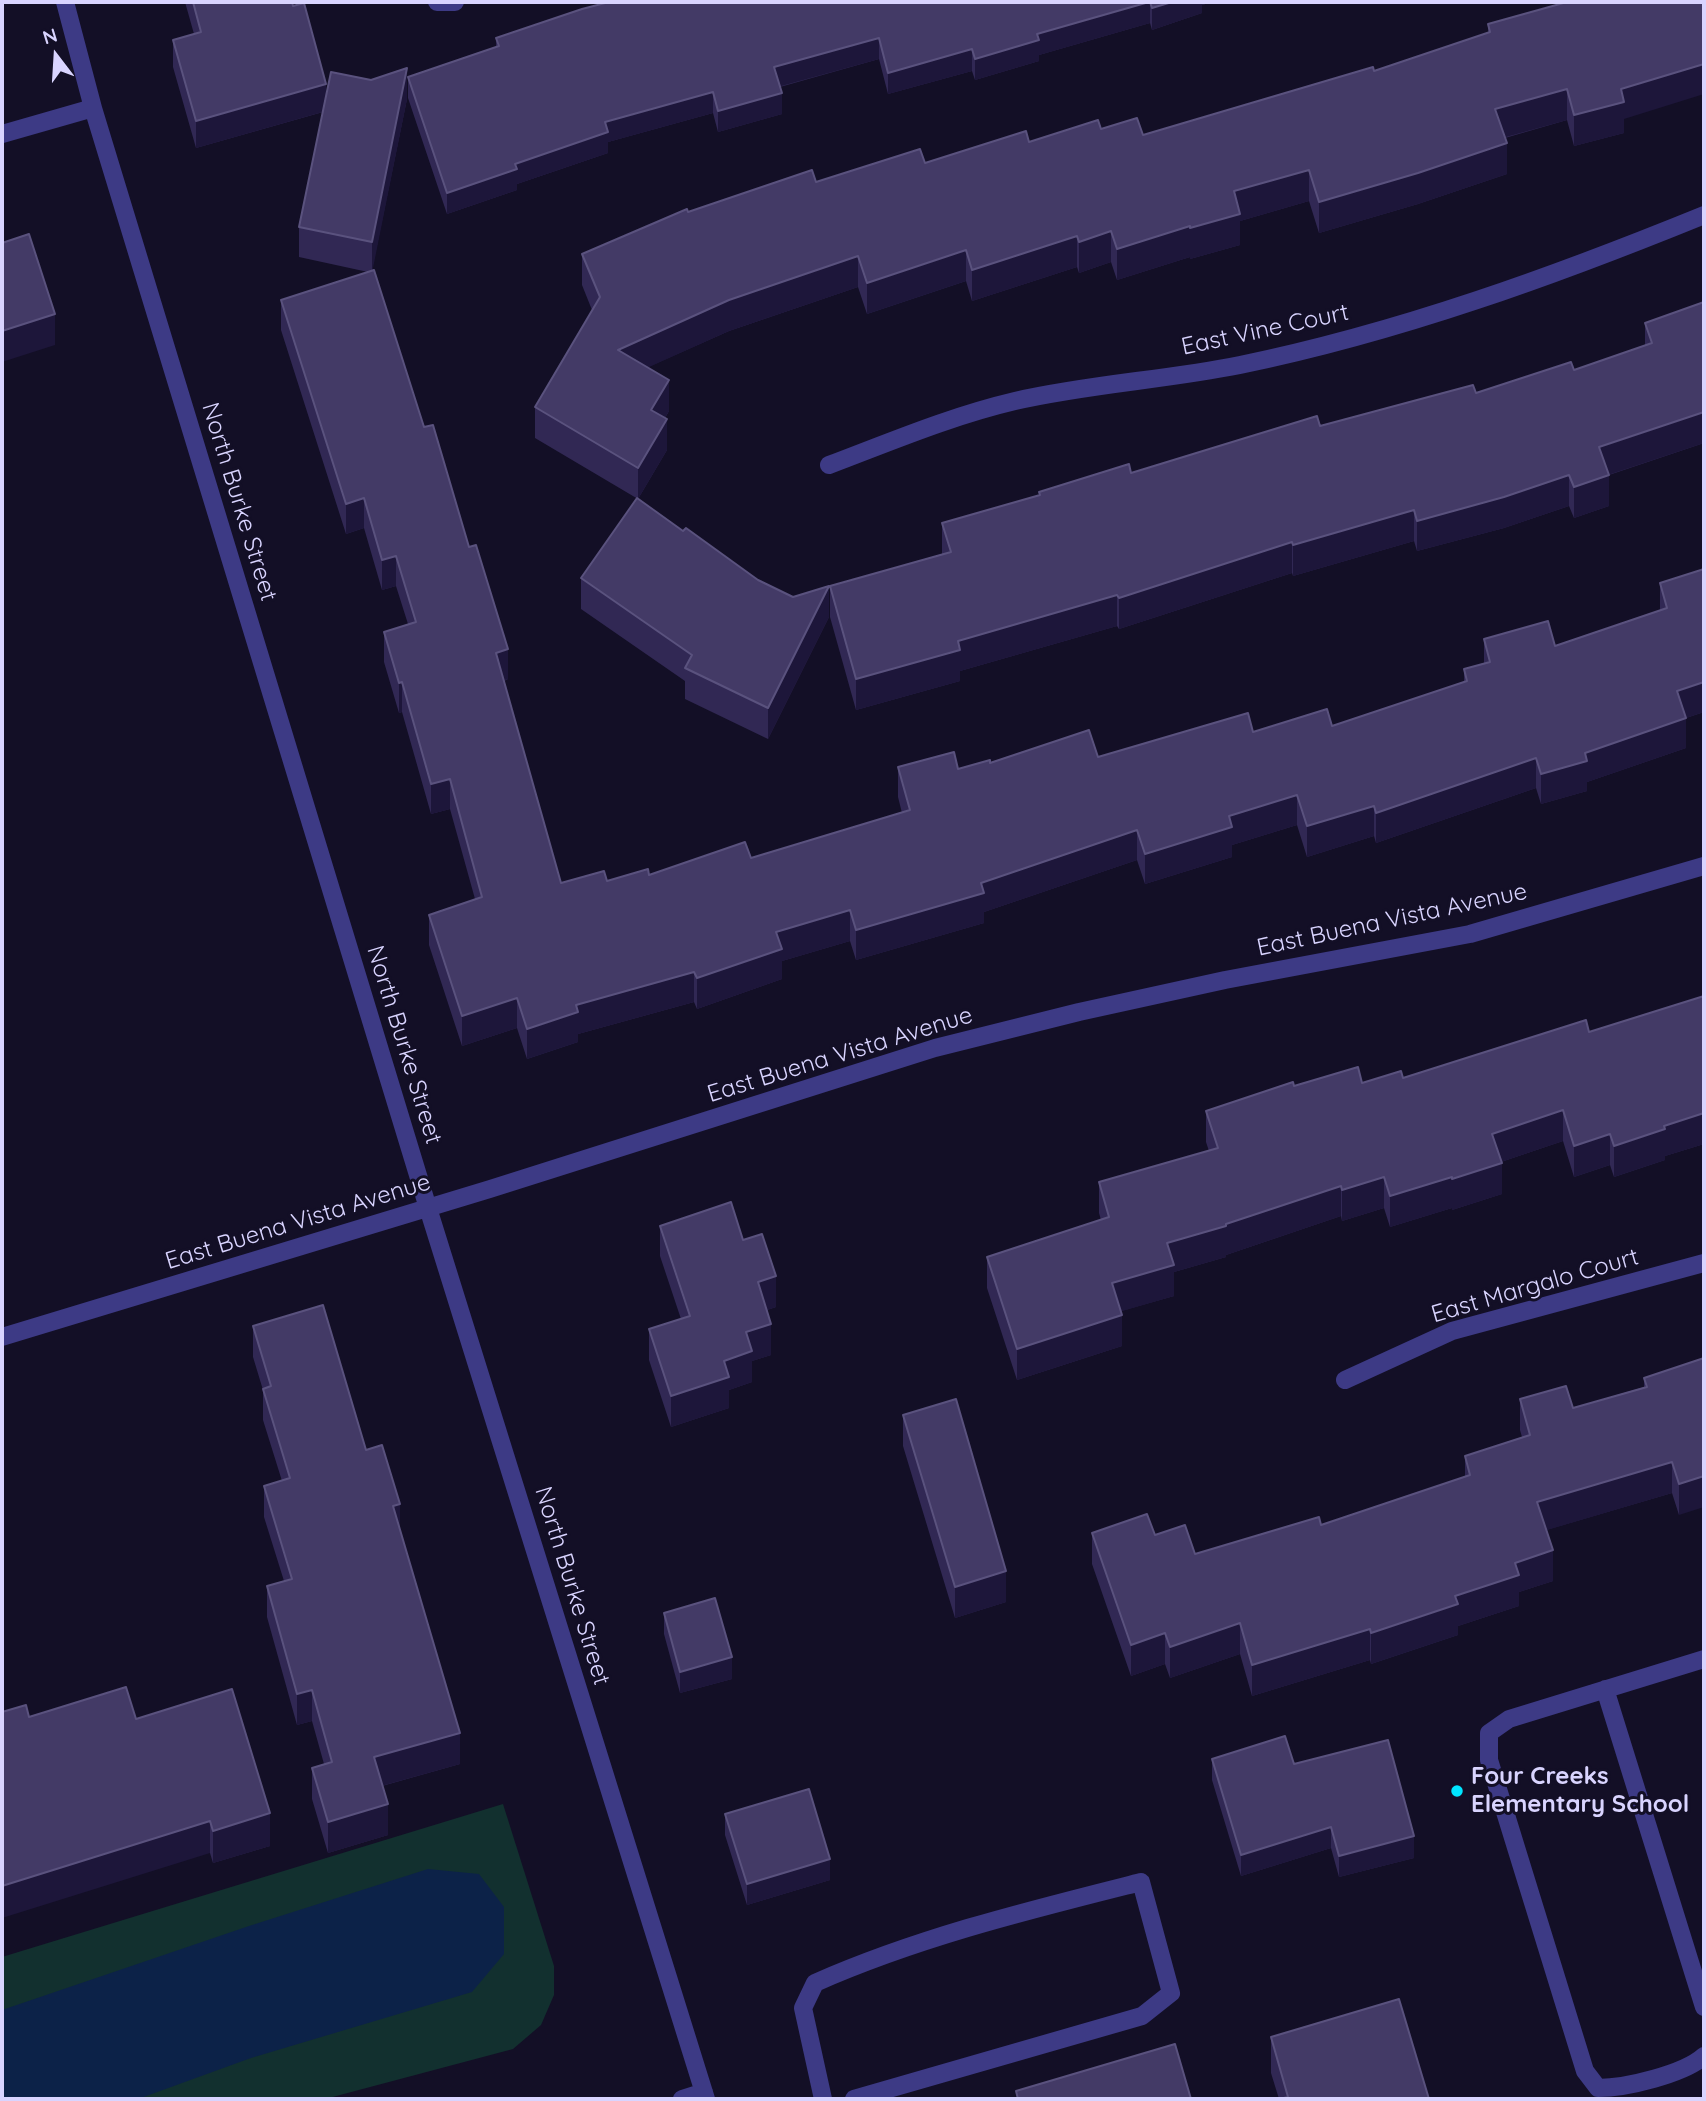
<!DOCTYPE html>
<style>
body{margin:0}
#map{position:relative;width:1706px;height:2101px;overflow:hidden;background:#130f26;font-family:Quicksand,sans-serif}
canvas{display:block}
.frame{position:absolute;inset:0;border:4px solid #d9d4ff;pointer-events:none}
.north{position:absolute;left:21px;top:21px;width:70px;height:70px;-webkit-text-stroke:5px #130f26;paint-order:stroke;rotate:343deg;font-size:19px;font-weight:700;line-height:28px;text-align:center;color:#d9d4ff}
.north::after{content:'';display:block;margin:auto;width:24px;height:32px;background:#d9d4ff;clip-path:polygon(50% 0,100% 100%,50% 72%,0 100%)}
</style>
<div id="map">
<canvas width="1706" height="2101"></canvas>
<div class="frame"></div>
<div class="north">N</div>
</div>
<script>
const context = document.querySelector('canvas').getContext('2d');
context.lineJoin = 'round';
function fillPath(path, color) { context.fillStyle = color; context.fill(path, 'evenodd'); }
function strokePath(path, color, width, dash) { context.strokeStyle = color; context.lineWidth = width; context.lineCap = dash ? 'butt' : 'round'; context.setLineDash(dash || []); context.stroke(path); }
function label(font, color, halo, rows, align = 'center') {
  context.font = font + ' Quicksand,sans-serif'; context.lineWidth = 6; context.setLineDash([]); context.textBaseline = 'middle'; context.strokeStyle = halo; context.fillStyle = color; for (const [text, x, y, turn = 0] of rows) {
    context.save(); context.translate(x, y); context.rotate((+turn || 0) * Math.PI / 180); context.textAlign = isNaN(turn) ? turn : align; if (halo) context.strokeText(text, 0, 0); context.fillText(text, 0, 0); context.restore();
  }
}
fillPath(new Path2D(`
 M 503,1804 L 554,1966 L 554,1995 L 541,2025 L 513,2049 L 325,2099 L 2,2099 L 2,1957 Z`), '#12302f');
fillPath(new Path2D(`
 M 428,1869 L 479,1874 L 504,1907 L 504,1954 L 472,1992 L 251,2058 L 138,2099 L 2,2099 L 2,2010 L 249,1926 Z`), '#0c2248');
strokePath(new Path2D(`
 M 65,2 L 93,108 L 428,1208 L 706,2099
 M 437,2 L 455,2
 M 2,134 L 93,108
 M 829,465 C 890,442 951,416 1015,401 C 1089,384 1166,380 1240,365 C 1400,332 1554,276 1704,215
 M 2,1337 L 490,1189 L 935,1048 L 1079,1012 L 1225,980 L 1470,934 L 1704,866
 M 1345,1380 L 1452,1331 L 1704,1263
 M 1704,1659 L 1509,1719 L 1489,1733 L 1489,1760 L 1585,2071 L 1598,2088 C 1626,2088 1684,2074 1704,2056
 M 1605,1689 L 1704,2007
 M 682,2099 L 704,2092
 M 823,2099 L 803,2008 L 815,1983 C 919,1937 1030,1910 1141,1882 L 1171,1993 L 1142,2016 L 854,2099`), '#3d3a85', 18);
fillPath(new Path2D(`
 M 185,2 L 292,2 L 326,93 L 407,99 L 372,270 L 424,427 L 469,547 L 508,679 L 504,681 L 561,883 L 607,881 L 751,858 L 902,813 L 898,797 L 898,767 L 958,769 L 990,763 L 1098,757 L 1253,732 L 1332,726 L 1464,682 L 1464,669 L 1484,663 L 1484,639 L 1555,646 L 1660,610 L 1660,583 L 1704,569 L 1704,712 L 1686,718 L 1686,748 L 1587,782 L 1587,791 L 1541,804 L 1536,788 L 1376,843 L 1374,836 L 1307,857 L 1297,825 L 1232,845 L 1232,857 L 1145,884 L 1137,860 L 984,912 L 984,923 L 856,960 L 850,941 L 782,961 L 782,979 L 697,1009 L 694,1002 L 578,1034 L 578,1042 L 527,1059 L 517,1028 L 462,1046 L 429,945 L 429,915 L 475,899 L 450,809 L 431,814 L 402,712 L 399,713 L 384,662 L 384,632 L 408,624 L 396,586 L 382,590 L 364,528 L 346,534 L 281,330 L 281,300 L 368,272 L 299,257 L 299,227 L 323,112 L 196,148 L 173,67 L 173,40 L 194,34 Z
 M 1212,2 L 1202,5 L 1202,13 L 1152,30 L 1150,23 L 1039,55 L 1039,61 L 975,80 L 972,71 L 888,94 L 879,59 L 780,87 L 782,114 L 718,132 L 713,113 L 608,142 L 608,153 L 517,184 L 517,190 L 447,214 L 408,98 L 408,77 L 496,47 L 496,38 L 582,9 Z
 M 1488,24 L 1624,119 L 1624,133 L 1574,146 L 1567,120 L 1505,138 L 1507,174 L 1418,204 L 1319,233 L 1309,201 L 1240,221 L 1240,245 L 1190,259 L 1190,257 L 1117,280 L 1111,262 L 1079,273 L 1077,267 L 972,301 L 966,281 L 867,314 L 858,287 L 729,331 L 648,367 L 669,411 L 665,418 L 667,450 L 638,499 L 535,438 L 535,407 L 592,310 L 582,285 L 582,254 L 688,212 L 816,182 L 925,163 L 1029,142 L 1101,129 L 1143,135 L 1374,71 L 1488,33 Z
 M 1704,302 L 1704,443 L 1609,475 L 1609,506 L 1574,518 L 1569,506 L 1504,528 L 1417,551 L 1414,541 L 1293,576 L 1292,573 L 1119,629 L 1117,626 L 960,671 L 960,681 L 856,710 L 830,617 L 830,586 L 942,554 L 942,523 L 1039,495 L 1039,492 L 1131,473 L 1320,426 L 1476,393 L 1574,370 L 1645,345 L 1645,323 Z
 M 683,531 L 758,580 L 829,617 L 768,739 L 685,699 L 685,681 L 581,609 L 581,578 Z
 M 1704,996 L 1704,1144 L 1665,1156 L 1665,1160 L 1614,1177 L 1610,1165 L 1574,1177 L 1563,1141 L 1501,1162 L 1502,1194 L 1452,1210 L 1452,1208 L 1390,1227 L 1384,1208 L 1342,1221 L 1341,1216 L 1226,1255 L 1226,1257 L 1174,1272 L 1174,1296 L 1121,1311 L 1122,1346 L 1017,1380 L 987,1288 L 987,1257 L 1101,1220 L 1099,1213 L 1099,1182 L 1209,1151 L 1206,1142 L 1206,1111 L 1294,1086 L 1362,1083 L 1403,1078 L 1589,1032 Z
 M 660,1226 L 743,1240 L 776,1307 L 767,1310 L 771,1355 L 752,1361 L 752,1382 L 729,1390 L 729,1408 L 671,1427 L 649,1360 L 649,1329 L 681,1319 L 660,1256 Z
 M 253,1326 L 366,1450 L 400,1530 L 460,1764 L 382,1786 L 388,1835 L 328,1853 L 312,1799 L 312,1768 L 324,1764 L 312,1721 L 297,1725 L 267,1617 L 267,1586 L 284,1581 L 264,1517 L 264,1486 L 282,1481 L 263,1420 L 263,1390 L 253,1357 Z
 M 1704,1358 L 1679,1515 L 1672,1493 L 1546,1530 L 1553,1581 L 1519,1592 L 1519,1606 L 1458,1626 L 1458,1635 L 1371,1664 L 1370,1660 L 1252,1696 L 1240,1654 L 1170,1678 L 1165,1664 L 1131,1676 L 1092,1564 L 1092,1533 L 1155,1535 L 1195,1554 L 1321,1525 L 1465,1477 L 1465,1456 L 1522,1437 L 1520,1430 L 1520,1399 L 1573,1408 L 1644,1387 L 1644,1378 Z
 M 903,1415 L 1006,1602 L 955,1618 L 903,1446 Z
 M 664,1613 L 732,1679 L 680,1693 L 664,1634 Z
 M 29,1717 L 136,1719 L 270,1846 L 213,1863 L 210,1853 Z
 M 1212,1759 L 1294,1764 L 1414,1858 L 1339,1877 L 1331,1848 L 1241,1876 L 1212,1780 Z
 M 725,1814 L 830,1880 L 747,1905 L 725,1835 Z
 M 1271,2037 L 1429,2099 L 1279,2099 L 1271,2073 Z`), '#312854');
fillPath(new Path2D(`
 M 1150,2 L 1150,23 L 1039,55 L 1039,61 L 975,80 L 975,59 L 1037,34 Z
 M 1172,2 L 1212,2 L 1202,5 L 1202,13 L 1152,30 L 1152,8 Z
 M 879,38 L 879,59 L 774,88 L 774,67 Z
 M 972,49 L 972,71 L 888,94 L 888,73 Z
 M 1704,64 L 1704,94 L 1624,119 L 1624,133 L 1574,146 L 1574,115 L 1621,89 Z
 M 407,68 L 407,99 L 372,273 L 372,242 Z
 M 326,84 L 326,111 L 196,148 L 196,121 Z
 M 1567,89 L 1567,120 L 1495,140 L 1495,109 Z
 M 713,92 L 713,113 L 608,142 L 608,153 L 517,184 L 517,190 L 447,214 L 447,193 L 515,164 L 605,122 Z
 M 782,93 L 782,114 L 718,132 L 718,111 Z
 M 1507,143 L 1507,174 L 1418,204 L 1319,233 L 1319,202 Z
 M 1309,170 L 1309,201 L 1240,221 L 1240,245 L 1190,259 L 1190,228 L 1234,191 Z
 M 1190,226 L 1190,257 L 1117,280 L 1117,249 Z
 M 1111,231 L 1111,262 L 1079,273 L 1079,242 Z
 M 1077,236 L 1077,267 L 972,301 L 972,270 Z
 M 966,250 L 966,281 L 867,314 L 867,283 Z
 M 858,256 L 858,287 L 729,331 L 618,381 L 618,350 L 729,300 Z
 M 55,314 L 55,345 L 2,362 L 2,331 Z
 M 669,380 L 669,411 L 651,441 L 651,410 Z
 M 1704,412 L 1704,443 L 1599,478 L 1599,447 Z
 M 667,419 L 667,450 L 638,499 L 638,468 Z
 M 1569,475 L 1569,506 L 1504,528 L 1417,551 L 1417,521 Z
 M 1609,475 L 1609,506 L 1574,518 L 1574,487 Z
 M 364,498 L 364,528 L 346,534 L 346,504 Z
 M 1414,510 L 1414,541 L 1293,576 L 1293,545 Z
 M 1292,542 L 1292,573 L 1119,629 L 1119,598 Z
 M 396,556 L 396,586 L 382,590 L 382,560 Z
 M 829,586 L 829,617 L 768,739 L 768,708 Z
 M 1117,595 L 1117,626 L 960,671 L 960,681 L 856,710 L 856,679 L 958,641 Z
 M 508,649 L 508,679 L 496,683 L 496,653 Z
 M 402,682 L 402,712 L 399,713 L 399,683 Z
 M 1704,682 L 1704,712 L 1686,718 L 1686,748 L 1587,782 L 1587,791 L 1541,804 L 1541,774 L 1585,753 L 1677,691 Z
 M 1536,758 L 1536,788 L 1376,843 L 1376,813 Z
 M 450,779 L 450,809 L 431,814 L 431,784 Z
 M 1297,795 L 1297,825 L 1232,845 L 1232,857 L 1145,884 L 1145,854 L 1229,816 Z
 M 1374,806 L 1374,836 L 1307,857 L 1307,826 Z
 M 1137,830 L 1137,860 L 984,912 L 984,923 L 856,960 L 856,930 L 981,883 Z
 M 850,910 L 850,941 L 782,961 L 782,979 L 697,1009 L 697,978 L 776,932 Z
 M 694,972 L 694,1002 L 578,1034 L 578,1042 L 527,1059 L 527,1029 L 576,1005 Z
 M 517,998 L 517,1028 L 462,1046 L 462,1016 Z
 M 1563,1110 L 1563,1141 L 1492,1165 L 1492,1134 Z
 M 1704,1113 L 1704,1144 L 1665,1156 L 1665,1160 L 1614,1177 L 1614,1146 L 1664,1126 Z
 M 1610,1134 L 1610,1165 L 1574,1177 L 1574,1146 Z
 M 1502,1163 L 1502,1194 L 1452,1210 L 1452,1179 Z
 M 1384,1177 L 1384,1208 L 1342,1221 L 1342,1190 Z
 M 1452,1177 L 1452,1208 L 1390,1227 L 1390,1196 Z
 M 1341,1186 L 1341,1216 L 1226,1255 L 1226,1257 L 1174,1272 L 1174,1296 L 1112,1314 L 1112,1283 L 1167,1243 Z
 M 776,1276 L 776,1307 L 758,1313 L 758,1282 Z
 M 1122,1315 L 1122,1346 L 1017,1380 L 1017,1349 Z
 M 771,1324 L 771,1355 L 752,1361 L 752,1382 L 729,1390 L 729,1408 L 671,1427 L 671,1396 L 724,1361 L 746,1332 Z
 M 1672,1462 L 1672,1493 L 1537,1533 L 1537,1502 Z
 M 1704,1476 L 1704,1507 L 1679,1515 L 1679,1484 Z
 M 400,1504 L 400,1535 L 393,1506 Z
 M 1553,1550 L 1553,1581 L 1519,1592 L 1519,1606 L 1458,1626 L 1458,1635 L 1371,1664 L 1371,1633 L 1455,1596 L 1515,1563 Z
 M 1006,1571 L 1006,1602 L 955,1618 L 955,1587 Z
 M 1240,1623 L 1240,1654 L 1170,1678 L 1170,1647 Z
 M 1370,1629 L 1370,1660 L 1252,1696 L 1252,1665 Z
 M 1165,1633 L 1165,1664 L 1131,1676 L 1131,1645 Z
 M 732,1657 L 732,1679 L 680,1693 L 680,1672 Z
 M 312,1690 L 312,1721 L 297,1725 L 297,1694 Z
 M 460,1733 L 460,1764 L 374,1788 L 374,1757 Z
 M 388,1804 L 388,1835 L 328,1853 L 328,1822 Z
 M 270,1813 L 270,1846 L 213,1863 L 213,1831 Z
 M 210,1821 L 210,1853 L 2,1918 L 2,1886 Z
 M 1331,1827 L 1331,1848 L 1241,1876 L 1241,1855 Z
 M 1414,1836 L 1414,1858 L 1339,1877 L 1339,1856 Z
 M 830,1859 L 830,1880 L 747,1905 L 747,1884 Z`), '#1d163a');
const building = new Path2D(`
 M 193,2 L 292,2 L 293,6 L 304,3 L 326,84 L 196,121 L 173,40 L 201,32 Z
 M 609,2 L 1149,2 L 1037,34 L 1039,40 L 975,59 L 972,49 L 888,73 L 879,38 L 774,67 L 782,93 L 718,111 L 713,92 L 605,122 L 608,132 L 515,164 L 517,169 L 447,193 L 408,77 L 499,46 L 496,38 L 582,9 Z
 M 1150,2 L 1172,2 L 1152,8 Z
 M 1567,2 L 1704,2 L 1704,64 L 1621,89 L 1624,102 L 1574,115 L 1567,89 L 1495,109 L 1507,143 L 1418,173 L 1319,202 L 1309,170 L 1234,191 L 1240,214 L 1190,228 L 1190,226 L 1117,249 L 1111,231 L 1079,242 L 1077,236 L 972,270 L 966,250 L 867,283 L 858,256 L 729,300 L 618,350 L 669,380 L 651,410 L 667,419 L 638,468 L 535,407 L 600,297 L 582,254 L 687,209 L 688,212 L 812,170 L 816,182 L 920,149 L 925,163 L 1026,131 L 1029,142 L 1098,120 L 1101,129 L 1137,118 L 1143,135 L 1373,67 L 1374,71 L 1490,32 L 1488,24 Z
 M 407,68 L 372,242 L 299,227 L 331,72 L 371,80 Z
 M 29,234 L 55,314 L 2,331 L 2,243 Z
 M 374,270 L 424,427 L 433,425 L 469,547 L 476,545 L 508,649 L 496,653 L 561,883 L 604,871 L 607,881 L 648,869 L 649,875 L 745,842 L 751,858 L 910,810 L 898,767 L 954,752 L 958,769 L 990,760 L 990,763 L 1089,730 L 1098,757 L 1248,713 L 1253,732 L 1327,709 L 1332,726 L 1467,681 L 1464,669 L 1490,662 L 1484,639 L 1548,621 L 1555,646 L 1667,608 L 1660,583 L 1704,569 L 1704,682 L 1677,691 L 1686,718 L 1585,753 L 1587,761 L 1541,774 L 1536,758 L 1376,813 L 1374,806 L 1307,826 L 1297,795 L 1229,816 L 1232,827 L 1145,854 L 1137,830 L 981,883 L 984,893 L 856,930 L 850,910 L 776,932 L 782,949 L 697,978 L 694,972 L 576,1005 L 578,1012 L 527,1029 L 517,998 L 462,1016 L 429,915 L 482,897 L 450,779 L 431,784 L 402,682 L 399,683 L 384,632 L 416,622 L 396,556 L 382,560 L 364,498 L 346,504 L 281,300 Z
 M 1704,302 L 1704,412 L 1599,447 L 1609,475 L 1574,487 L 1569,475 L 1504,497 L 1417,521 L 1414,510 L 1293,545 L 1292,542 L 1119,598 L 1117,595 L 958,641 L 960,650 L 856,679 L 830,586 L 951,552 L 942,523 L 1040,495 L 1039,492 L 1129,464 L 1131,473 L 1317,416 L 1320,426 L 1473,385 L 1476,393 L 1571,362 L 1574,370 L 1652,343 L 1645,323 Z
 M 637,498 L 683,531 L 686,528 L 758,580 L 793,597 L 829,586 L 768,708 L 685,668 L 692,655 L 581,578 Z
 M 1704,996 L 1704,1113 L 1664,1126 L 1665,1129 L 1614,1146 L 1610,1134 L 1574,1146 L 1563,1110 L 1492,1134 L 1502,1163 L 1452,1179 L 1452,1177 L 1390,1196 L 1384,1177 L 1342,1190 L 1341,1186 L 1226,1224 L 1226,1226 L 1167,1243 L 1174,1265 L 1112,1283 L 1122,1315 L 1017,1349 L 987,1257 L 1109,1217 L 1099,1182 L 1218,1148 L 1206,1111 L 1293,1082 L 1294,1086 L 1358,1067 L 1362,1083 L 1401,1071 L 1403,1078 L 1586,1020 L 1589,1032 Z
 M 731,1202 L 743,1240 L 762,1234 L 776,1276 L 758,1282 L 771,1324 L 746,1332 L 752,1351 L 724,1361 L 729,1377 L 671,1396 L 649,1329 L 690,1316 L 660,1226 Z
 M 323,1305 L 366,1450 L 382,1445 L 400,1504 L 393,1506 L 460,1733 L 374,1757 L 388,1804 L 328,1822 L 312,1768 L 332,1762 L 312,1690 L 297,1694 L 267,1586 L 292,1579 L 264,1486 L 290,1478 L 263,1389 L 271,1386 L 253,1326 Z
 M 1704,1358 L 1704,1476 L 1679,1484 L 1672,1462 L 1537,1502 L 1553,1550 L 1515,1563 L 1519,1575 L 1455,1596 L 1458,1604 L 1371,1633 L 1370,1629 L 1252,1665 L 1240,1623 L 1170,1647 L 1165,1633 L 1131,1645 L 1092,1533 L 1147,1514 L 1155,1535 L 1185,1525 L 1195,1554 L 1319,1517 L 1321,1525 L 1470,1475 L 1465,1456 L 1530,1435 L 1520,1399 L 1566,1386 L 1573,1408 L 1647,1387 L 1644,1378 Z
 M 956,1399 L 1006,1571 L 955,1587 L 903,1415 Z
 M 715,1598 L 732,1657 L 680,1672 L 664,1613 Z
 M 126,1687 L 136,1719 L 232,1689 L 270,1813 L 213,1831 L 210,1821 L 2,1886 L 2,1712 L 26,1705 L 29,1717 Z
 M 1285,1736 L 1294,1764 L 1388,1740 L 1414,1836 L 1339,1856 L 1331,1827 L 1241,1855 L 1212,1759 Z
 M 809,1789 L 830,1859 L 747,1884 L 725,1814 Z
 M 1399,1999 L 1429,2099 L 1280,2099 L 1288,2097 L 1271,2037 Z
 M 1175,2044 L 1191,2099 L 1018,2099 L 1016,2091 Z`);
fillPath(building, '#433a66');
strokePath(building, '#5a527e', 2);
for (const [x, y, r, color] of [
 [1457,1791,7,"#00e5ff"]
]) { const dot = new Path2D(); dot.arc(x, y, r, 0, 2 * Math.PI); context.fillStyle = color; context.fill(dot); strokePath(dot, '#130f26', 2.5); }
label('24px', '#d9d4ff', '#130f26', [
 ["East Vine Court",1265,330,-12],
 ["North Burke Street",239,502,73],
 ["East Buena Vista Avenue",1392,920,-12],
 ["North Burke Street",404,1045,73],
 ["East Buena Vista Avenue",840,1055,-17],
 ["East Buena Vista Avenue",298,1222,-17],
 ["East Margalo Court",1535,1286,-16],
 ["North Burke Street",572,1586,73]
]);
label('bold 24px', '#d9d4ff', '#130f26', [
 ["Four Creeks",1471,1777],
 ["Elementary School",1471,1805]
], 'left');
</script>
